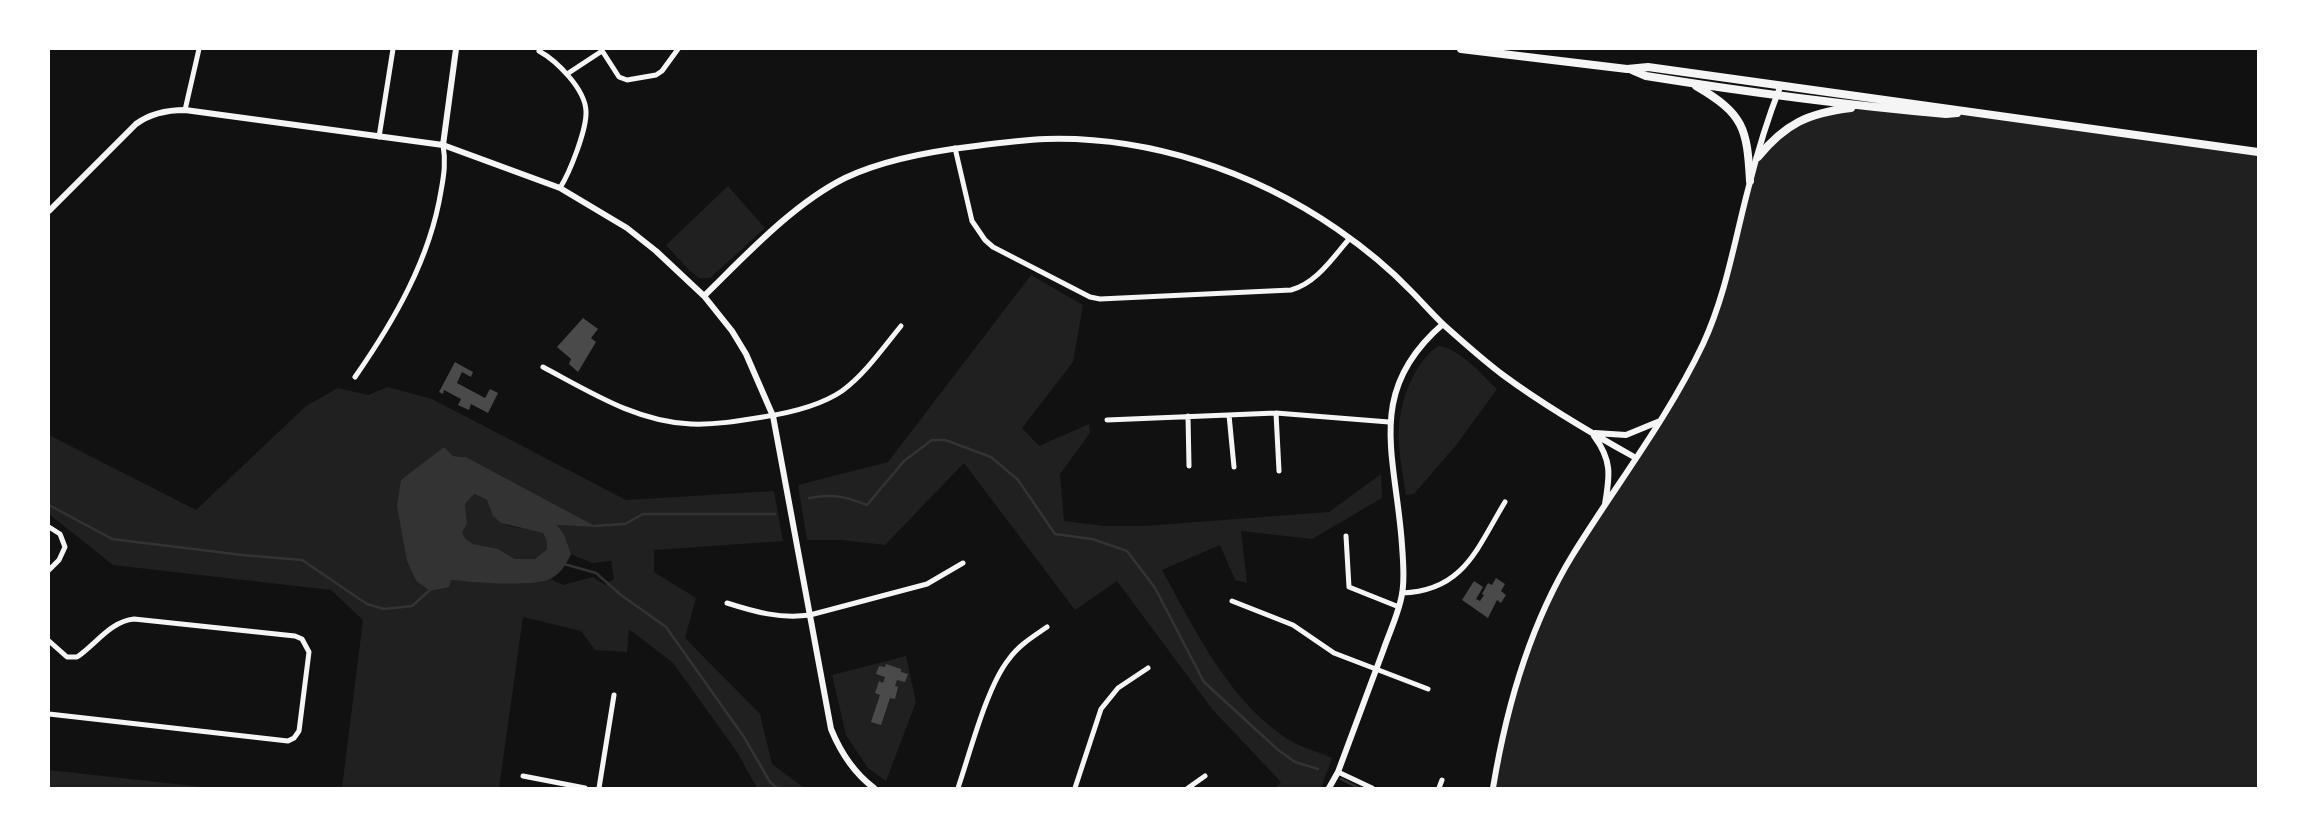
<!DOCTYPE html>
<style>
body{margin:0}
#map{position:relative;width:2307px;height:837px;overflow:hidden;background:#111;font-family:Rubik,sans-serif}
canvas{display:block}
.frame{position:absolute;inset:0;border:50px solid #fff;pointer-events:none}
</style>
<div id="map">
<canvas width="2307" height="837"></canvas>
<div class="frame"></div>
</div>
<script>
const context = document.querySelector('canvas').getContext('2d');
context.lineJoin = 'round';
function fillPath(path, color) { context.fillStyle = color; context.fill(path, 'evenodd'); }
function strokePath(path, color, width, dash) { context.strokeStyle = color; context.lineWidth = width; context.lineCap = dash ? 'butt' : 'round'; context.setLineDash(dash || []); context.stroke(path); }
fillPath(new Path2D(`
 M 1865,107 L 1964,112 L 2258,152 L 2258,788 L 1493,788 L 1497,766 L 1531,643 L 1571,558 L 1636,458 L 1702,345 L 1717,311 L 1758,157 L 1766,147 L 1810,115 Z
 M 728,186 L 765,228 L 710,278 L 699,278 L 689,270 L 666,245 Z
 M 1031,275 L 1083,305 L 1073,362 L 1022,428 L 1039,446 L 1089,424 L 1090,433 L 1060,474 L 1064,521 L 1104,526 L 1144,526 L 1329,512 L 1381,474 L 1382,498 L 1312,539 L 1241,531 L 1247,583 L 1235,580 L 1220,545 L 1162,570 C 1194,628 1227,697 1283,736 C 1296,746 1317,751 1332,758 L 1321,788 L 1276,788 L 1281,782 L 1212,709 L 1117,581 L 1075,610 L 964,463 L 885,545 L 842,540 L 807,540 L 798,485 L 888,462 Z
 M 1438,346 C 1461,349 1481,374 1497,389 L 1457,444 L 1414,494 L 1406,495 C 1403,475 1397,446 1399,426 C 1401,398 1415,362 1438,346 Z
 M 388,387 L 432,399 L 626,500 L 774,491 L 783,541 L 654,550 L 654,572 L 696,598 L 685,638 L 760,714 L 772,764 L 804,788 L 757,788 L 737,752 L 673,663 L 629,629 L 627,652 L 595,650 L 581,631 L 523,617 L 499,788 L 342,788 L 363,620 L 331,590 L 113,565 L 49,514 L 49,435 L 196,510 L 306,406 L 338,388 L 368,395 ZM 444,447 L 453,456 L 466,457 L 595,526 L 557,525 L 564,534 L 571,554 L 592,563 L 611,561 L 614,579 L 605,585 L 593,577 L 563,585 L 551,579 L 526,583 L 451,580 L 430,591 L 416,581 L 407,561 Z
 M 473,494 L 487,500 C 504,536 511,522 543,533 L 547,542 L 547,549 L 535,559 L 515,559 L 504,553 L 473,544 L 466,539 L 462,533 L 467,523 L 465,504 Z
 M 906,656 L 916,702 L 886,781 L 868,768 L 846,735 L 832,675 Z
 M 49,770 L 211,788 L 49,788 Z`), '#202020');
fillPath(new Path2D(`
 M 444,447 L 453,456 L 466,457 L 597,527 L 557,525 L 564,534 L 571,554 C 566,564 562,572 552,578 C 533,588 473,582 451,580 L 449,587 L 430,591 L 416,581 L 407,561 L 397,506 L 401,480 ZM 474,494 L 487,500 L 493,516 L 501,523 L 543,533 L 547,542 L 547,549 L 535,559 L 515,559 L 498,549 L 473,544 L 466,539 L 462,533 L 467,523 L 465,504 Z`), '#333');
strokePath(new Path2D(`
 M 809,498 C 833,494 844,496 867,505 L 904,461 L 932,440 L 945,440 L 991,457 L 1018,480 L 1055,534 L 1092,539 L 1127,551 L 1155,588 L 1204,682 L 1277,749 L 1295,762 L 1318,769
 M 49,505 L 112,539 L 242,555 L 302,560 L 367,604 L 384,609 L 412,606 L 431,589
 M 594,526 L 625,524 L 643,514 L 775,514
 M 564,564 L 596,573 L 621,595 L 666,627 L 744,737 L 770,782 L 777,788
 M 1341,779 L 1359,788`), '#333', 2.5);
fillPath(new Path2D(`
 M 583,318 L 598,329 L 591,338 L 596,342 L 578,372 L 569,364 L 571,359 L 557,347 Z
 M 455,362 L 473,372 L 471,377 L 462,372 L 457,383 L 485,398 L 490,389 L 498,393 L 488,413 L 471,404 L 469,410 L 458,405 L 461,399 L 444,390 L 443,394 L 439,392 Z
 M 1496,578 L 1505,584 L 1501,591 L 1506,595 L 1501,603 L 1497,600 L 1488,618 L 1462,600 L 1474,581 L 1483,587 L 1476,599 L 1480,601 L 1484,595 L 1482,594 L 1488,583 L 1492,585 Z
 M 886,664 L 901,669 L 901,672 L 908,674 L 905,682 L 897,680 L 895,686 L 898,687 L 895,699 L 890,698 L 881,725 L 871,722 L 880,695 L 875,693 L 879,681 L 883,683 L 885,677 L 876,674 L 879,666 L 885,667 Z`), '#4a4a4a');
strokePath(new Path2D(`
 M 601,49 L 619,77 L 627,80 L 656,75 L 662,71 L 678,49
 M 539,51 C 557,61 585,89 586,111 C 587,129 570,172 560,188
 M 567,74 L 602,51
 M 185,110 L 199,49
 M 379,137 L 393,49
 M 955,148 L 972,221 L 985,240 L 993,247 L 1090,297 L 1100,299 L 1291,290 C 1317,283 1333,257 1350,238
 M 543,367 C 590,392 637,422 691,424 C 715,425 739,421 763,417 C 789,413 820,406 842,391 C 865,374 883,348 901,326
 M 355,377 C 394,321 430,259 441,191 C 444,175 446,161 443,145
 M 1276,413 L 1279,471
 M 1229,415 L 1234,467
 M 1188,416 L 1189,466
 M 1107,420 L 1276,413 L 1389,422
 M 49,527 L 60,534 L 65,547 L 59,560 L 49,570
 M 1346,536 L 1349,587 L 1399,607
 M 1402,593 C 1464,591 1477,548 1505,502
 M 1232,601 L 1293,625 L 1334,653 L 1428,689
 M 727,603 C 755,612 780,619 810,615 L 927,584 L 963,563
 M 49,641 L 67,657 L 77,657 C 95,645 111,621 134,619 L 295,636 L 302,639 L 309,652 L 299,731 L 294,738 L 288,741 L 49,714
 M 1338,772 L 1372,788
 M 523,776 L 585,788
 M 599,788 L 614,695
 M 958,788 C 970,753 987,686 1009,659 C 1019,645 1034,636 1047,627
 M 1075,788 L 1101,709 L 1118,688 L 1148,668
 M 1188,788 L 1205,776
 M 1439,788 L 1442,780`), '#f5f5f5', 5);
strokePath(new Path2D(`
 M 443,145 L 456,49
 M 49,211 L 136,124 C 151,113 167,110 185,110 L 443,145 L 560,188 L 627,228 L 656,251 L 704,296 L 732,331 L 746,354 L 773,416 L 831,729 C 840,751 854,773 874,788
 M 704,296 C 746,255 793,204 845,178 C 885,159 932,151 976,146 C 999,143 1023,140 1046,139 C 1148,136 1253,171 1337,229 C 1363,247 1389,268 1411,291 C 1423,303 1433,315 1445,326 C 1464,343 1483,360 1503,375 C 1545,406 1591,433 1636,458
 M 1595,433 L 1626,435 L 1660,421
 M 1594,436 C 1612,460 1610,475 1605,504
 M 1329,788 L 1338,772 C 1353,732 1368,692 1383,651 C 1389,633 1399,613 1402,594 C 1405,578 1403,561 1402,545 C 1396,456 1364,392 1443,324
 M 1493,788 C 1506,709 1530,625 1572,556 C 1615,486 1667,420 1703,344 C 1727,292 1735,237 1750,182 C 1758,150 1768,118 1780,87`), '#f5f5f5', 6);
strokePath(new Path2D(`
 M 1461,49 L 1627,69 L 1648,67 L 2258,152
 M 1632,70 L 1646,76 C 1746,92 1845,105 1946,114 L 1957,113
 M 1696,86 C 1744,114 1747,128 1750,181
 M 1758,157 C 1785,124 1808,113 1851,108`), '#f5f5f5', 8);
</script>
